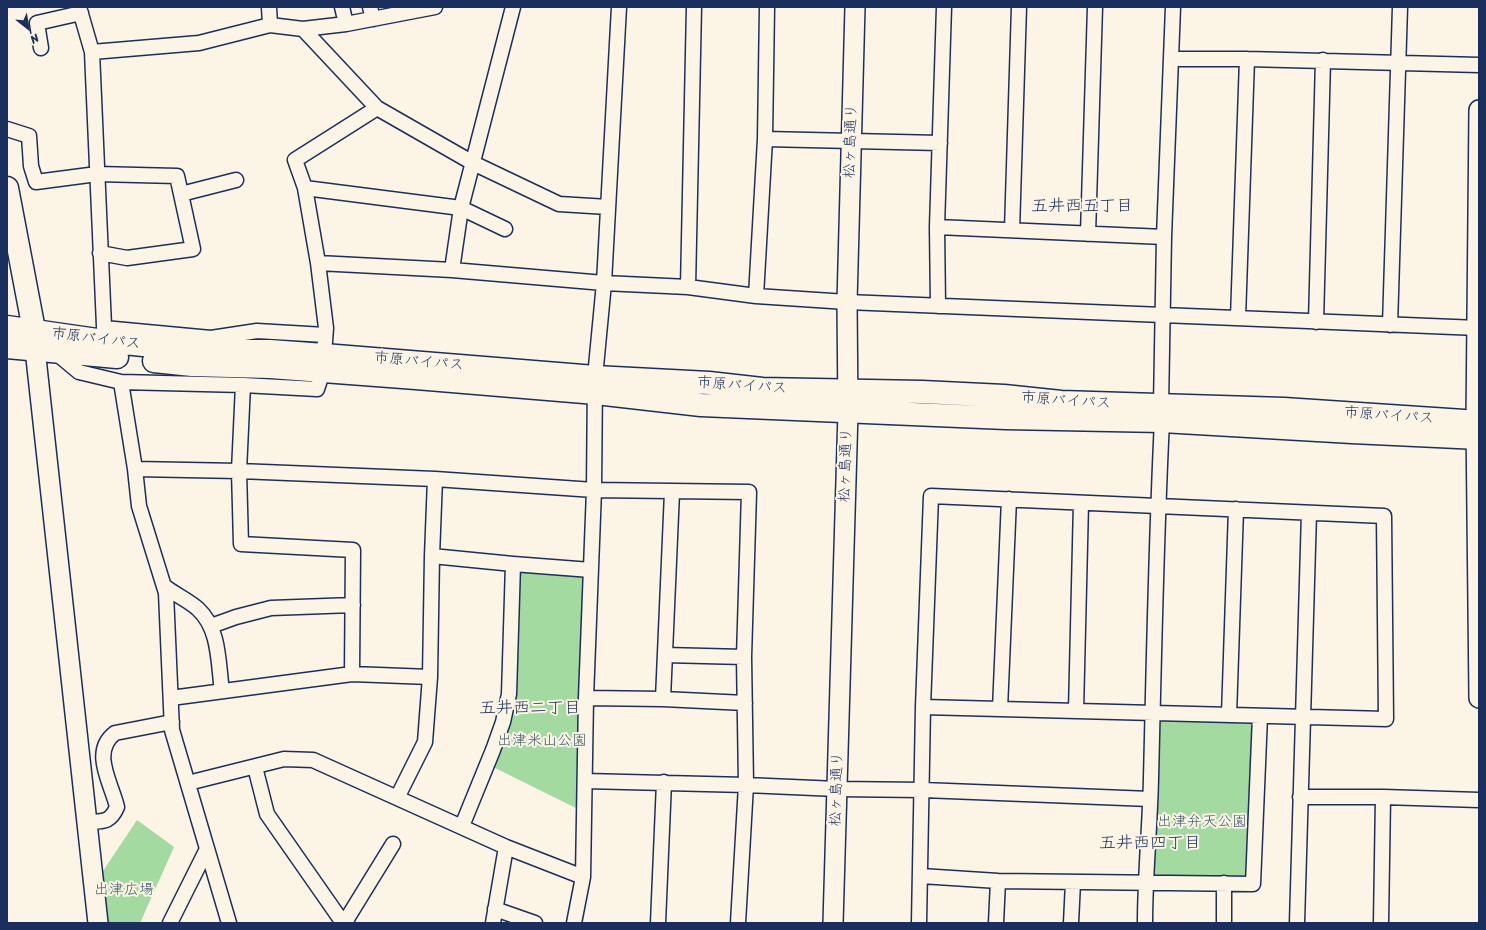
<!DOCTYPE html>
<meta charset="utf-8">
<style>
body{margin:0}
#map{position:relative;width:1486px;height:930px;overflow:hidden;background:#fcf5e5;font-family:Sriracha,sans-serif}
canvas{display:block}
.frame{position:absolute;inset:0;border:8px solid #1b2f5e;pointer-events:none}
.north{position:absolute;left:8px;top:8px;width:40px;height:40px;-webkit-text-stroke:3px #fcf5e5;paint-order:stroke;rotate:149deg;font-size:11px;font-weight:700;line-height:16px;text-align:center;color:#1b2f5e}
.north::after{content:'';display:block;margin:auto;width:14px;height:18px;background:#1b2f5e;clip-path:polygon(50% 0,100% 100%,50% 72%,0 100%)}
</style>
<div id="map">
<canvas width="1486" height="930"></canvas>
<div class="frame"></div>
<div class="north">N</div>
</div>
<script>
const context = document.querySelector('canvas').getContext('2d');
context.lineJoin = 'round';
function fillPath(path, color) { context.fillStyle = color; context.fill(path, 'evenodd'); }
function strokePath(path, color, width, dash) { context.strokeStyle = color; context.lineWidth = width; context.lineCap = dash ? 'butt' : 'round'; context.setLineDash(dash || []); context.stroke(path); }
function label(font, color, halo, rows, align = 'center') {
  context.font = font + ' Sriracha,"Klee One",sans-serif'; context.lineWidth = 4; context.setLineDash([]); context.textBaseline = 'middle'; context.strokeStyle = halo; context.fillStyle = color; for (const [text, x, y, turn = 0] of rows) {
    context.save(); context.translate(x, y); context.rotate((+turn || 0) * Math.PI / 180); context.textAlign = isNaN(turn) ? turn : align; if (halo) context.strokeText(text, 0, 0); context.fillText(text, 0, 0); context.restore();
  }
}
fillPath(new Path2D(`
 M 513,564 L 591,570 L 584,812 L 487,764 L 503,722 Z
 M 1153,713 L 1260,716 L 1253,884 L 1145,883 Z
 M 137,820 L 174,847 L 140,923 L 97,923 L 95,883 Z`), '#a3da9f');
const street = new Path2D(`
 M 79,7 L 92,52 L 105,349
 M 269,7 L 270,25
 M 342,7 L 346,24
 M 370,7 L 373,19
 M 303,29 L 377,108 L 473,163 L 559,204 L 608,207
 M 41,48 L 37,23 L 81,13
 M 92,52 L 199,43 L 270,25 L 303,29 L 346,24 L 435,7
 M 1172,59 L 1247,59 L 1479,65
 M 7,129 L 29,136 L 31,166 L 36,182 L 97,174 L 177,176 L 193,249 L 127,258 L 100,253
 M 765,139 L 940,143
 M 305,188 L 461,208 L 505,229
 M 181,194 L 236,180
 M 937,227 L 1164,237
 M 1012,230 L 1019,7
 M 1088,234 L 1095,7
 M 318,263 L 452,270 L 604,283 L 688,287 L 756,296 L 847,302 L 1478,328
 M 452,270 L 461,208 L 513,7
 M 688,287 L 694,7
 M 756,296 L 765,139 L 767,7
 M 938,306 L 937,227 L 944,7
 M 1238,318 L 1247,59
 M 1316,322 L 1323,60
 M 1390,325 L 1400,7
 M 104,328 L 211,338 L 257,331 L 325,335
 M 55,352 L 79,372 L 121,382 L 243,385 L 317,389 L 323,371
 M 324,355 L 326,328 L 318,263 L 305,188 L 295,160 L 377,108
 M 121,382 L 135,469 L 139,506 L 166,593 L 172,730 L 229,923
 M 243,385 L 239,471 L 241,544 L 353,550 L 352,674
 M 1161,406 L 1164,237 L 1173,7
 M 135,469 L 239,471 L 435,479 L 594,490 L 749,492 L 744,657 L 746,785 L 738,923
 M 432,556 L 513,564 L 591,570
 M 164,586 C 174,594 188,600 198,609 C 220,629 218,663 222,691
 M 211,626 L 236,617 L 271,608 L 353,605
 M 665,655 L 744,657
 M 171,698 L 352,674 L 430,677
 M 586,698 L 663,699 L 745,703
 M 663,699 L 672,492
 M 1000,709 L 1009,499
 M 1076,711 L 1081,503
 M 1229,715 L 1236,509
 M 255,767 L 267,814 L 341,920 L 347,923
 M 585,781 L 746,785 L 837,789 L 923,790 L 1150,799
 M 188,783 L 284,759 L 313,760 L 506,847 L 583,877
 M 1300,797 L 1383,797 L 1479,800
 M 397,798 L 425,742 L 430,677 L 432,556 L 435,479
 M 88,822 C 103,821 110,823 117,807 C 112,784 90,752 115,733 L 172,722
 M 462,826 L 493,750 L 503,722 L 509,694 L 513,564
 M 921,876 L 998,881 L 1253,884 L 1260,716
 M 495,909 L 535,923
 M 345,922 L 393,844
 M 170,923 L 207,849
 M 493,923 L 506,847
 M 574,923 L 583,877 L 586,698 L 594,490 L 595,377 L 604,283 L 619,7
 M 658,923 L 664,782
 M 919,923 L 923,707 L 931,496 L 1384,516 L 1386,719 L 923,707
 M 996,923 L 998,881
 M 1071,923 L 1073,882
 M 1145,923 C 1145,875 1150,826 1151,778 C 1154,659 1156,540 1162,421
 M 1224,923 L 1224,883
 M 1297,923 L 1309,513
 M 1381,923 L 1383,797`);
const secondary = new Path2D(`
 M 1479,110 L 1476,422 L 1479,698
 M 35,349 L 98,923
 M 833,923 L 848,412 L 847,302 L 855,7`);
const primary = new Path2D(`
 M 7,188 L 34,330 L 35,348`);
const highway = new Path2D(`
 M 7,327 L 104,341 L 163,347 L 215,351 L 270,351 L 324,355 L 595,377 L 709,383 L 762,389 L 922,392 L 1004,396 L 1061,402 L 1284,409 L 1479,422
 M 7,347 L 117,357
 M 154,361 L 192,365 L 270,367 L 416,378 L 596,393 L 701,405 L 1006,418 L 1162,421 L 1352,432 L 1479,438`);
strokePath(street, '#1b2f5e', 17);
strokePath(secondary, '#1b2f5e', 22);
strokePath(primary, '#1b2f5e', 25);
strokePath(highway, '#1b2f5e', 25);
strokePath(street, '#fcf5e5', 14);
strokePath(secondary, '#fcf5e5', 19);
strokePath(primary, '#fcf5e5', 22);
strokePath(highway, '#fcf5e5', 22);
label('15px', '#1b2f5e', '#fcf5e5', [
 ["松ヶ島通り",851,141,-88],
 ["市原バイパス",96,339,7],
 ["市原バイパス",419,362,5],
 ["市原バイパス",742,386,4],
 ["市原バイパス",1066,401,4],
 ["市原バイパス",1389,416,4],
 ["松ヶ島通り",846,465,-88],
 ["松ヶ島通り",837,789,-88]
]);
label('15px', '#3d5a6e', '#fcf5e5', [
 ["出津米山公園",542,741],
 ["出津弁天公園",1202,822],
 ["出津広場",124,890]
]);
label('17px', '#1b2f5e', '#fcf5e5', [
 ["五井西五丁目",1082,207],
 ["五井西二丁目",530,709],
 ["五井西四丁目",1150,844]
]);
</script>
